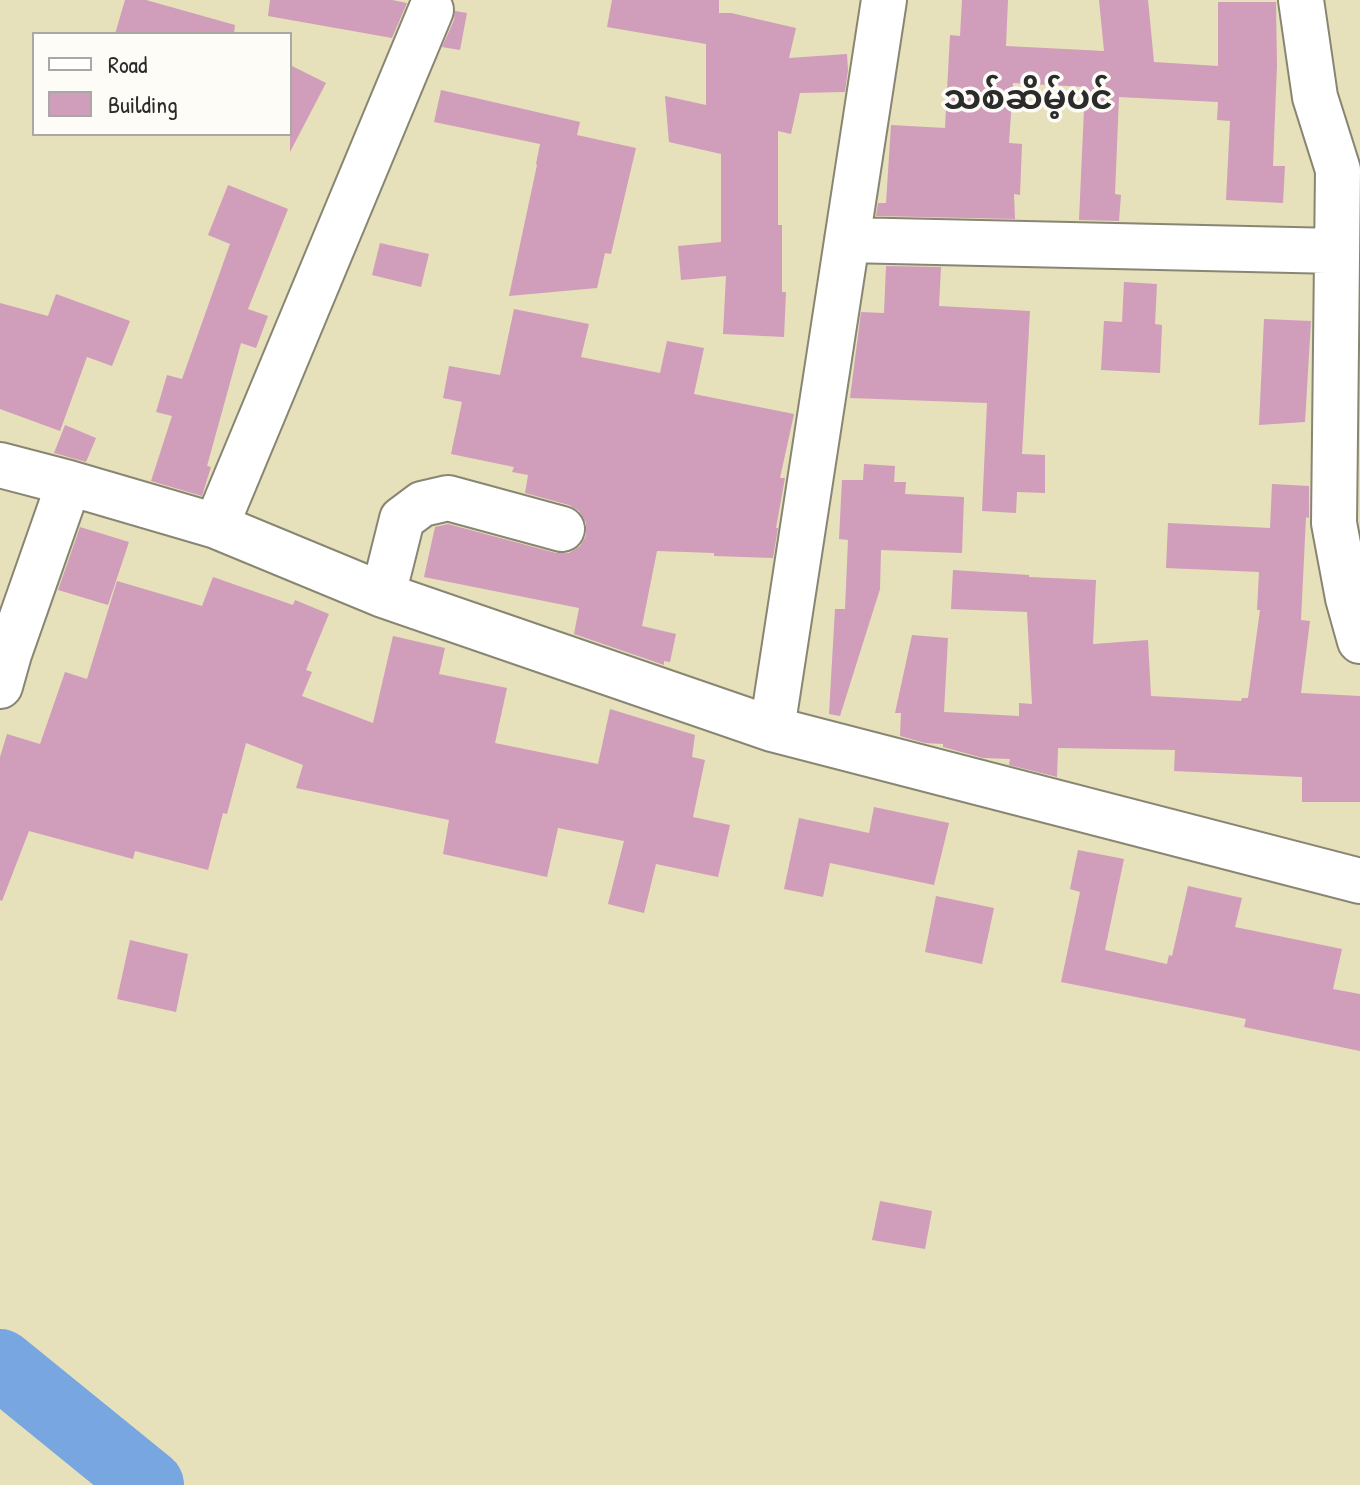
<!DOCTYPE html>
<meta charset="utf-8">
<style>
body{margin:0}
#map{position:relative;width:1360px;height:1485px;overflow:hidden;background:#e6e0bb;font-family:"Patrick Hand",sans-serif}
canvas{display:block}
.legend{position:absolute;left:32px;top:32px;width:260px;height:104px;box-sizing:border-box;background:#fdfcf7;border:2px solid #a9a8a5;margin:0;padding:10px 14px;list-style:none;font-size:24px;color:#2b2b2b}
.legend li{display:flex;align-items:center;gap:16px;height:40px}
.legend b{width:40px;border:2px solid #a9a8a5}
</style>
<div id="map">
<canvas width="1360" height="1485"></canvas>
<ul class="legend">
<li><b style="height:10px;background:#fff"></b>Road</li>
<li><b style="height:22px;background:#d09dba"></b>Building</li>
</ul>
</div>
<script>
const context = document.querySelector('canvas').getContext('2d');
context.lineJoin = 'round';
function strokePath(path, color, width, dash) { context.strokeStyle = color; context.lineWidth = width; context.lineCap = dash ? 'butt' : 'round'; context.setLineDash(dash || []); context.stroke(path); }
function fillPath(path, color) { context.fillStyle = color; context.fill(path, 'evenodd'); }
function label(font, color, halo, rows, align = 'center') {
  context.font = font + ' "Patrick Hand","Noto Sans Myanmar",sans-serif'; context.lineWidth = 7; context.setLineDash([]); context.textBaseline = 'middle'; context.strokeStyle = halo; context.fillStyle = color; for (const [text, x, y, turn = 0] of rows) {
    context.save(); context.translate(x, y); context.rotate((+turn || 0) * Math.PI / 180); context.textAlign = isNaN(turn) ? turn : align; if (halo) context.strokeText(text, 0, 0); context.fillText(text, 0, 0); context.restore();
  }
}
strokePath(new Path2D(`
 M 0,1364 L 149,1485`), '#77a6e0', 70);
fillPath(new Path2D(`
 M 125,0 L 146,0 L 235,25 L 234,34 L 115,34 Z
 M 270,0 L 392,0 L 407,3 L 392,38 L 268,16 Z
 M 612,0 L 719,0 L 719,13 L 731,13 L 796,28 L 789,58 L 847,54 L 848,70 L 845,92 L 800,93 L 791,134 L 778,131 L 778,225 L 782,225 L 782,292 L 786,292 L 784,337 L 723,334 L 726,276 L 681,280 L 678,246 L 721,242 L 721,154 L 669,142 L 665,96 L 706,105 L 706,44 L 607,27 Z
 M 962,0 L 1008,0 L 1006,46 L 1104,51 L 1099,0 L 1148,0 L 1154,62 L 1218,66 L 1218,2 L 1276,2 L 1277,65 L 1273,166 L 1285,166 L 1283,203 L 1226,200 L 1230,121 L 1217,120 L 1218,102 L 1119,97 L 1115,194 L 1121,195 L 1119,221 L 1079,220 L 1085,87 L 1013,83 L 1009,143 L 1022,144 L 1020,195 L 1014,194 L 1015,219 L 876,216 L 878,203 L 886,203 L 891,125 L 945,128 L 950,35 L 960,36 Z
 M 455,11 L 467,13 L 460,50 L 442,47 L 454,20 Z
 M 290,65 L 326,83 L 290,152 Z
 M 441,90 L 580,122 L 577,135 L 636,148 L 611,254 L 605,253 L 597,288 L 509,296 L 537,165 L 536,164 L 540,144 L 434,122 Z
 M 228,185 L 288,209 L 248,309 L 268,316 L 256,348 L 241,343 L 207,466 L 211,467 L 202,496 L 151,481 L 172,416 L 156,412 L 167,375 L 182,379 L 230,244 L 208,235 Z
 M 380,243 L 429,254 L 421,287 L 372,275 Z
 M 886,266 L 941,267 L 939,306 L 1030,311 L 1022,454 L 1045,455 L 1045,493 L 1017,492 L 1016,513 L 982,511 L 987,403 L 850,398 L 861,312 L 884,313 Z
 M 1124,282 L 1157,284 L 1155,324 L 1162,325 L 1160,373 L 1101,370 L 1104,321 L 1122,322 Z
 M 56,294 L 130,321 L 112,366 L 87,357 L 60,431 L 0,409 L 0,303 L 48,316 Z
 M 514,309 L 589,324 L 581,357 L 660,373 L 667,341 L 704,348 L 694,394 L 794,414 L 780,478 L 785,478 L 776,528 L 778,528 L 773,558 L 714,556 L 714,553 L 657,551 L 642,626 L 676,634 L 670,662 L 664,661 L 664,665 L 574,634 L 579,608 L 424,577 L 435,527 L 448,524 L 556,553 L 569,553 L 580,546 L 586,536 L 586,523 L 579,511 L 569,505 L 525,493 L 528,475 L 512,472 L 514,467 L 451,454 L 462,402 L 443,398 L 449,366 L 500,375 Z
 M 1264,319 L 1311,321 L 1305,422 L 1259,425 Z
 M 65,425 L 96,438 L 86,462 L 54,453 Z
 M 864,464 L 895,466 L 894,482 L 906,482 L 905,494 L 964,497 L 962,553 L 881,550 L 880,589 L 840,716 L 829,714 L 835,609 L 845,609 L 848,540 L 839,539 L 842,480 L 863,480 Z
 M 1272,484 L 1309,486 L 1309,518 L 1306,517 L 1301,620 L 1310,621 L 1301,693 L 1360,696 L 1360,802 L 1302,802 L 1302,777 L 1174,771 L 1175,750 L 1058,748 L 1057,777 L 1009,765 L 1010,759 L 983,758 L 943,747 L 943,744 L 925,743 L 900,736 L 901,713 L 895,713 L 912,635 L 948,638 L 944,712 L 1019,716 L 1019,703 L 1032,704 L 1027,612 L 951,609 L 953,570 L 1029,575 L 1029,577 L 1096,580 L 1093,644 L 1148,640 L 1151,696 L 1241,701 L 1242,698 L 1248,698 L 1260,610 L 1257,610 L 1259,572 L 1166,568 L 1168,523 L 1270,528 Z
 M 80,527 L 129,542 L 108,605 L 58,590 Z
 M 213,577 L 293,605 L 295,600 L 329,614 L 306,670 L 312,672 L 302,696 L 373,723 L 393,636 L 445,648 L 439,674 L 507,688 L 495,743 L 598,764 L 610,709 L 695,735 L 692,757 L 705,760 L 693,817 L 730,825 L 718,877 L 656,864 L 644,913 L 608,904 L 624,841 L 558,828 L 547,877 L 443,854 L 449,820 L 296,788 L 303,765 L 246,743 L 227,814 L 223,813 L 208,870 L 135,851 L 133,859 L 29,831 L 2,901 L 0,900 L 0,757 L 7,734 L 40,744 L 65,672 L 87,679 L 117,581 L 202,606 Z
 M 874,807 L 949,823 L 934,885 L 830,863 L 823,897 L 784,889 L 799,818 L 869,833 Z
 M 1078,850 L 1124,859 L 1105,950 L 1167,964 L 1169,955 L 1172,956 L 1188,886 L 1242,898 L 1235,927 L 1342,949 L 1333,989 L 1360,994 L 1360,1051 L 1244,1027 L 1246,1019 L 1061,982 L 1080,892 L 1070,889 Z
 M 936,896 L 994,908 L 982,964 L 925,952 Z
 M 130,940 L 188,954 L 176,1012 L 117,999 Z
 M 880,1201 L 932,1211 L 925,1249 L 872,1240 Z`), '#d09dba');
const minor = new Path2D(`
 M 1301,0 L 1315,97 L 1338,170 L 1334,523 L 1348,598 L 1360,641
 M 847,240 L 1337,251
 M 0,465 L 69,483 L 216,526 L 383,595 L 772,729 L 1360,881
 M 216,526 L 431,10
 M 383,595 L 402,519 L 422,504 L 448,498 L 562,529
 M 0,686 L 9,654 L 69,483
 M 772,729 L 884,0`);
strokePath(minor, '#888673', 48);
strokePath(minor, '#fff', 44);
label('bold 34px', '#2b2b2b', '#fdfcf7', [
 ["သစ်ဆိမ့်ပင်",1028,100]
]);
</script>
